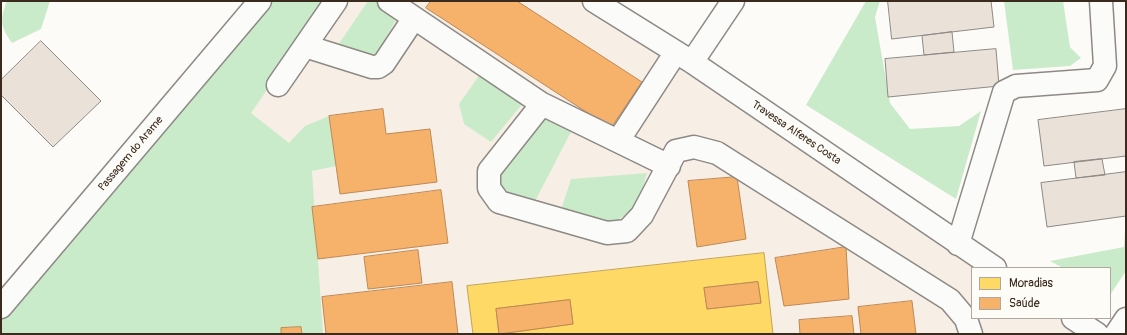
<!DOCTYPE html>
<meta charset="utf-8">
<style>
body{margin:0}
#map{position:relative;width:1127px;height:335px;overflow:hidden;background:#fcfbf8;font-family:Pangolin,sans-serif}
canvas{display:block}
.frame{position:absolute;inset:0;border:2px solid #3b2a1e;pointer-events:none}
.legend{position:absolute;left:971px;top:267px;width:140px;height:52px;box-sizing:border-box;background:#fdfcf7;border:1px solid #afa8a0;margin:0;padding:5px 7px;list-style:none;font-size:12px;color:#3b2a1e}
.legend li{display:flex;align-items:center;gap:8px;height:20px}
.legend b{width:20px;border:1px solid #afa8a0}
</style>
<div id="map">
<canvas width="1127" height="335"></canvas>
<div class="frame"></div>
<ul class="legend">
<li><b style="height:11px;background:#ffd966"></b>Moradias</li>
<li><b style="height:11px;background:#f6b26b"></b>Saúde</li>
</ul>
</div>
<script>
const context = document.querySelector('canvas').getContext('2d');
context.lineJoin = 'round';
function fillPath(path, color) { context.fillStyle = color; context.fill(path, 'evenodd'); }
function strokePath(path, color, width, dash) { context.strokeStyle = color; context.lineWidth = width; context.lineCap = dash ? 'butt' : 'round'; context.setLineDash(dash || []); context.stroke(path); }
function label(font, color, halo, rows, align = 'center') {
  context.font = font + ' Pangolin,sans-serif'; context.lineWidth = 4; context.setLineDash([]); context.textBaseline = 'middle'; context.strokeStyle = halo; context.fillStyle = color; for (const [text, x, y, turn = 0] of rows) {
    context.save(); context.translate(x, y); context.rotate((+turn || 0) * Math.PI / 180); context.textAlign = isNaN(turn) ? turn : align; if (halo) context.strokeText(text, 0, 0); context.fillText(text, 0, 0); context.restore();
  }
}
fillPath(new Path2D(`
 M 260,1 L 594,1 L 995,268 L 972,268 L 972,318 L 1073,318 L 1097,334 L 1,334 Z`), '#f7efe6');
fillPath(new Path2D(`
 M 7,1 L 50,1 L 41,29 L 12,43 C 0,26 0,19 7,1 Z
 M 267,1 L 328,1 L 251,113 L 289,143 L 305,126 L 329,116 L 336,166 L 312,171 L 323,334 L 1,334 L 1,315 Z
 M 368,1 L 377,1 L 398,17 L 373,59 L 336,48 Z
 M 866,1 L 880,1 L 875,17 L 890,103 L 910,129 L 959,126 L 981,111 L 956,199 L 806,105 Z
 M 1004,1 L 1063,1 L 1070,47 L 1081,58 L 1070,66 L 1013,70 Z
 M 483,70 L 524,102 L 491,142 L 464,124 L 459,104 Z
 M 546,114 L 573,128 L 533,205 L 507,198 L 494,182 Z
 M 647,173 L 638,205 L 614,223 L 561,210 L 571,179 Z
 M 1125,231 L 1126,231 L 1126,271 L 1110,295 L 1110,268 L 1063,268 L 1050,261 L 1124,247 Z`), '#caebca');
const homes = new Path2D(`
 M 764,253 L 773,334 L 473,334 L 467,286 ZM 758,282 L 761,303 L 707,309 L 704,288 ZM 570,300 L 573,324 L 499,334 L 496,309 Z`);
fillPath(homes, '#ffd966');
strokePath(homes, '#c4a450', 1);
const health = new Path2D(`
 M 431,1 L 517,1 L 642,82 L 611,128 L 426,8 Z
 M 383,109 L 386,134 L 430,129 L 437,182 L 340,194 L 329,116 Z
 M 737,177 L 746,239 L 697,247 L 688,181 Z
 M 441,190 L 448,243 L 318,259 L 312,207 Z
 M 846,247 L 849,299 L 784,306 L 775,258 Z
 M 418,250 L 422,283 L 368,289 L 364,257 Z
 M 452,282 L 458,334 L 326,334 L 322,297 Z
 M 758,282 L 761,303 L 707,309 L 704,288 Z
 M 570,300 L 573,324 L 499,334 L 496,309 Z
 M 912,301 L 916,334 L 861,334 L 858,307 Z
 M 852,316 L 854,334 L 800,334 L 799,320 Z
 M 301,327 L 302,334 L 281,334 L 281,328 Z`);
fillPath(health, '#f6b26b');
strokePath(health, '#be8954', 1);
const building = new Path2D(`
 M 888,1 L 991,1 L 994,27 L 892,39 Z
 M 952,32 L 954,52 L 924,55 L 922,36 Z
 M 41,41 L 101,101 L 53,147 L 1,95 L 1,80 Z
 M 996,49 L 999,86 L 888,97 L 885,59 Z
 M 1126,109 L 1126,156 L 1044,166 L 1038,120 Z
 M 1102,159 L 1105,175 L 1076,178 L 1074,162 Z
 M 1126,172 L 1126,216 L 1047,227 L 1041,183 Z`);
fillPath(building, '#eae1d9');
strokePath(building, '#8d8985', 1);
const minor = new Path2D(`
 M 389,1 L 542,104 L 489,171 L 489,188 L 499,202 L 607,233 L 627,231 L 642,215 L 676,151 L 694,147 L 717,153 L 950,300 L 966,319 L 971,334
 M 594,1 L 692,62 L 995,268
 M 305,46 L 372,67 L 378,67 L 384,63 L 414,18
 M 692,62 L 733,1
 M 278,85 L 336,1
 M 542,104 L 669,166
 M 618,141 L 676,52
 M 958,244 L 1004,92 L 1016,86 L 1097,80 L 1105,66 L 1101,1
 M 1,307 L 260,1
 M 1073,318 L 1097,334
 M 1116,334 L 1126,319`);
strokePath(minor, '#8d8985', 25);
strokePath(minor, '#fbfbf9', 22);
label('11px', '#3b2a1e', '#fdfcf7', [
 ["Travessa Alferes Costa",796,133,34],
 ["Passagem do Arame",131,154,-50]
]);
</script>
